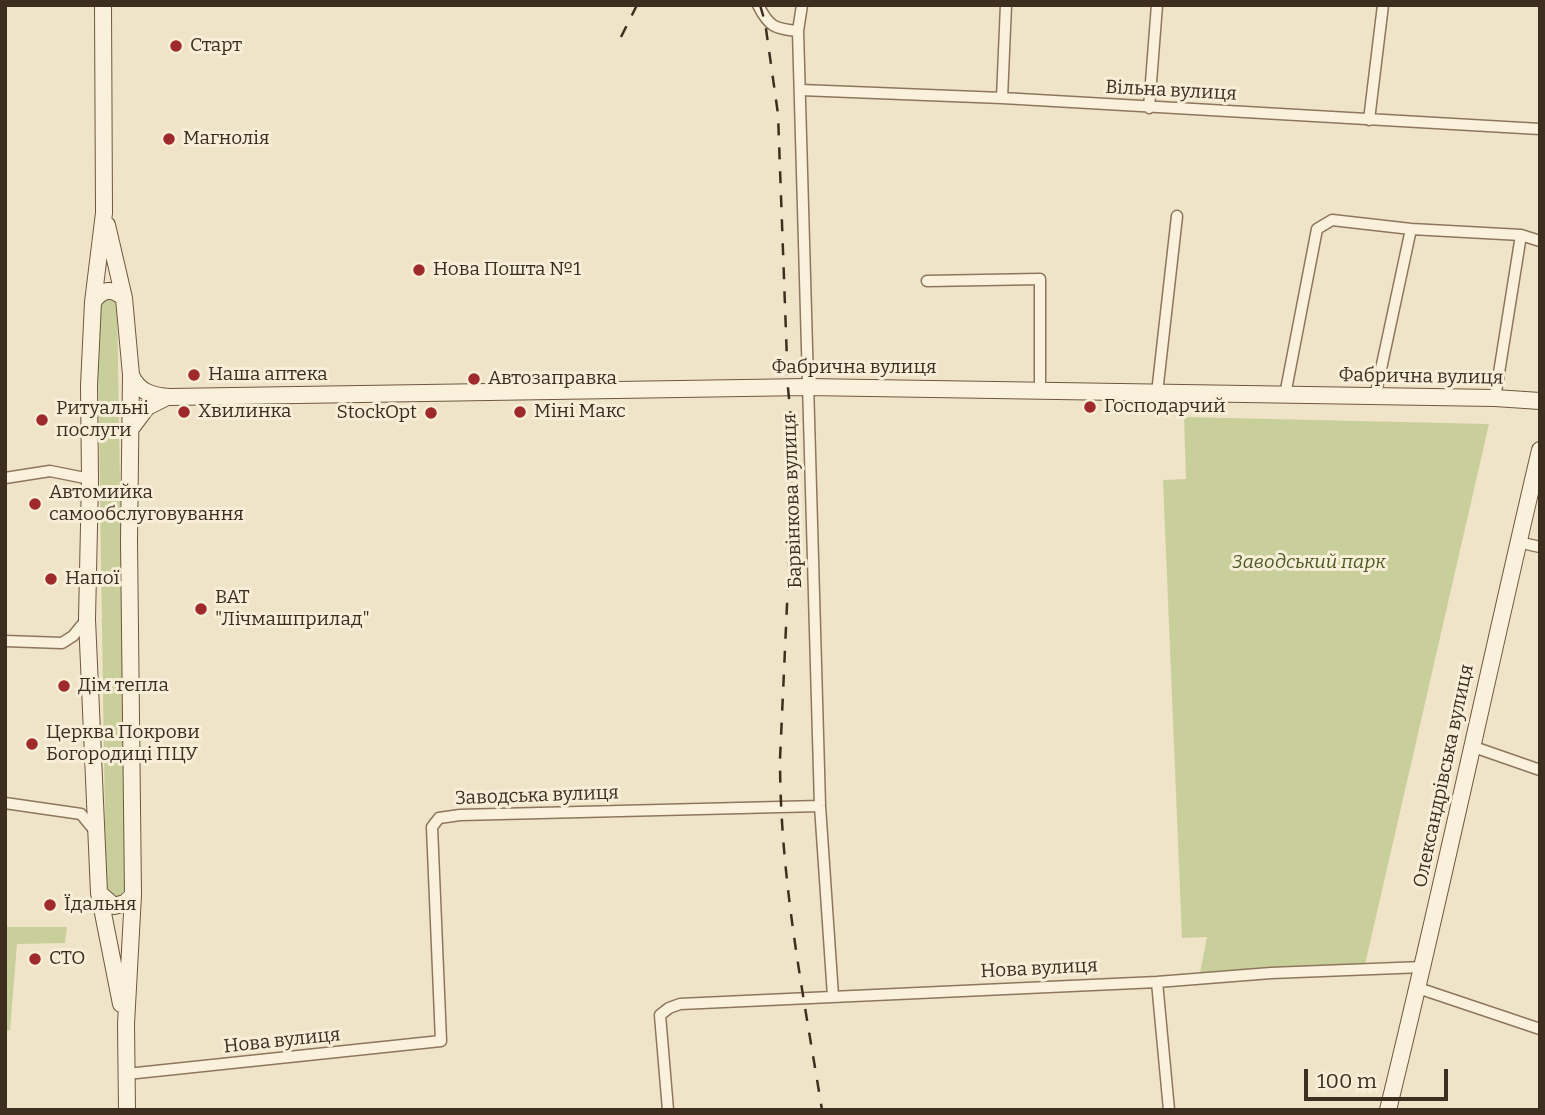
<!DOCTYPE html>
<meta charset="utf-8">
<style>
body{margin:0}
#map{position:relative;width:1545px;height:1115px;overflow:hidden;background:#f0e4c8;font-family:Bitter,serif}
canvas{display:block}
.frame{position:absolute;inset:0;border:7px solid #3d2e20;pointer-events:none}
.scale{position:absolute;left:1304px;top:1069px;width:144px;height:32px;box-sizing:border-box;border:4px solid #3d2e20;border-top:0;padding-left:9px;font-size:21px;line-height:24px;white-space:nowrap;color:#3d2e20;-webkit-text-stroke:5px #f7eed8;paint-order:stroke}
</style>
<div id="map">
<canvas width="1545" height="1115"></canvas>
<div class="frame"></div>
<div class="scale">100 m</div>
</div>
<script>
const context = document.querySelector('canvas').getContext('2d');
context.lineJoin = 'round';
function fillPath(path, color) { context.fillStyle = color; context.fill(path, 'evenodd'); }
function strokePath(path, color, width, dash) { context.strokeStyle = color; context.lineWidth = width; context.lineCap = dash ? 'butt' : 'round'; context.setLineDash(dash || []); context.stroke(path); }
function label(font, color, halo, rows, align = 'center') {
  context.font = font + ' Bitter,serif'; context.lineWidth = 6; context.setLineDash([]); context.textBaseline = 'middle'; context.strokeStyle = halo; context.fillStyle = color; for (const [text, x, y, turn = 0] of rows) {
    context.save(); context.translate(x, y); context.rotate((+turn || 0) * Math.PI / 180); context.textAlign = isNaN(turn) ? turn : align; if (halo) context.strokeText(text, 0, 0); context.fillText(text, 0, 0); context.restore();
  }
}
fillPath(new Path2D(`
 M 103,296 L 115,299 L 117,303 L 127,890 L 118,899 L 107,892 L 106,888 L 97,302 Z
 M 1184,417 L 1489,424 L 1364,969 L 1199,978 L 1207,937 L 1182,938 L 1163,480 L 1186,479 Z
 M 5,927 L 67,927 L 65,943 L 17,944 L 10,1030 L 5,1031 Z`), '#c9cf9b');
const street = new Path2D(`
 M 758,5 C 769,27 775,29 798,31
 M 802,5 L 798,31 L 820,806 L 833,996
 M 801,90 L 1002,98 L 1540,129
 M 1002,98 L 1006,5
 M 1149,108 L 1157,5
 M 1369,120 L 1383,5
 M 927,281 L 1040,279 L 1040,390
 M 1157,393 L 1177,216
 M 1285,395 L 1317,229 L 1332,220 L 1411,229 L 1521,235 L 1540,241
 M 1375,397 L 1411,229
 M 1495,398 L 1521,235
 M 5,478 L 50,471 L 90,479
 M 1518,542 L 1540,547
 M 5,641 L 62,643 L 73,636 L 87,619
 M 1471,746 L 1540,770
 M 5,803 L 81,814 L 95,831
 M 1157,982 L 1169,1110
 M 1418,988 L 1540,1029
 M 127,1074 L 441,1041 L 432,827 L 439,818 L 460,815 L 820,806
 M 668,1110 L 660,1015 L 669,1008 L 680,1004 L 1157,982 L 1271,973 L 1423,967`);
const secondary = new Path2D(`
 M 103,5 L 104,213 L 93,302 L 89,386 L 90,479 L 87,619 L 99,893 L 114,906 L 125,903 L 133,895
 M 107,225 L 124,298
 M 93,302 C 102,288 113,288 124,298 L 131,375 L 129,541 L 133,895 L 126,1024 L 127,1110
 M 131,375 C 138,392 153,396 170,397 L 807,387 L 1495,398 L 1540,401
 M 132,427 L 147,407 L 167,397
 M 99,893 L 121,1004
 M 1388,1110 C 1442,891 1488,670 1540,450`);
strokePath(street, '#8d765c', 13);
strokePath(secondary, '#6f573f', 18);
strokePath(street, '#faf1dc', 10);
strokePath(secondary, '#faf1dc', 16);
strokePath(new Path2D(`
 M 760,5 L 765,22 L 778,114 L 788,388 L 794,451 L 780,759 C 780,879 803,992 822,1110
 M 621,37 L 637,5`), '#3d2e20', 2.5, [12, 12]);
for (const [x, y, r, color] of [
 [176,46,7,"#9e2a2b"],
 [169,139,7,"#9e2a2b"],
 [419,270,7,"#9e2a2b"],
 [194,375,7,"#9e2a2b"],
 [474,379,7,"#9e2a2b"],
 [1090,407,7,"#9e2a2b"],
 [184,412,7,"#9e2a2b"],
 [520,412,7,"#9e2a2b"],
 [431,413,7,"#9e2a2b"],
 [42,420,7,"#9e2a2b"],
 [35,504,7,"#9e2a2b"],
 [51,579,7,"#9e2a2b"],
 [201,609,7,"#9e2a2b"],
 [64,686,7,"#9e2a2b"],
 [32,744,7,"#9e2a2b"],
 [50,905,7,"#9e2a2b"],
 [35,959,7,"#9e2a2b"]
]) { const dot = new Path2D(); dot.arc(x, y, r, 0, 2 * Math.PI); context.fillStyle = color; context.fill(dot); strokePath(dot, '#f7eed8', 2.5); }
label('19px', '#3d2e20', '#f7eed8', [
 ["Старт",190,46],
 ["Магнолія",183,139],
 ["Нова Пошта №1",433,270],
 ["Наша аптека",208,375],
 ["Автозаправка",488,379],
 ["Господарчий",1104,407],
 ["Ритуальні",56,409],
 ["послуги",56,431],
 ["Хвилинка",198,412],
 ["Міні Макс",534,412],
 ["StockOpt",417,413,"right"],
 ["Автомийка",49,493],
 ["самообслуговування",49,515],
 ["Напої",65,579],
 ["ВАТ",215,598],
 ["\"Лічмашприлад\"",215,620],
 ["Дім тепла",78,686],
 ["Церква Покрови",46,733],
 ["Богородиці ПЦУ",46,755],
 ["Їдальня",64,905],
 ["СТО",49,959]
], 'left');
label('19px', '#3d2e20', '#f7eed8', [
 ["Вільна вулиця",1171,91,3],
 ["Фабрична вулиця",854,368],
 ["Фабрична вулиця",1421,377,1],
 ["Барвінкова вулиця",793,501,-92],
 ["Олександрівська вулиця",1444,776,-78],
 ["Заводська вулиця",537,796,-2],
 ["Нова вулиця",1039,969,-3],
 ["Нова вулиця",282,1041,-6]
]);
label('italic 19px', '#4d5a26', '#f7eed8', [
 ["Заводський парк",1309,563]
]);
</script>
